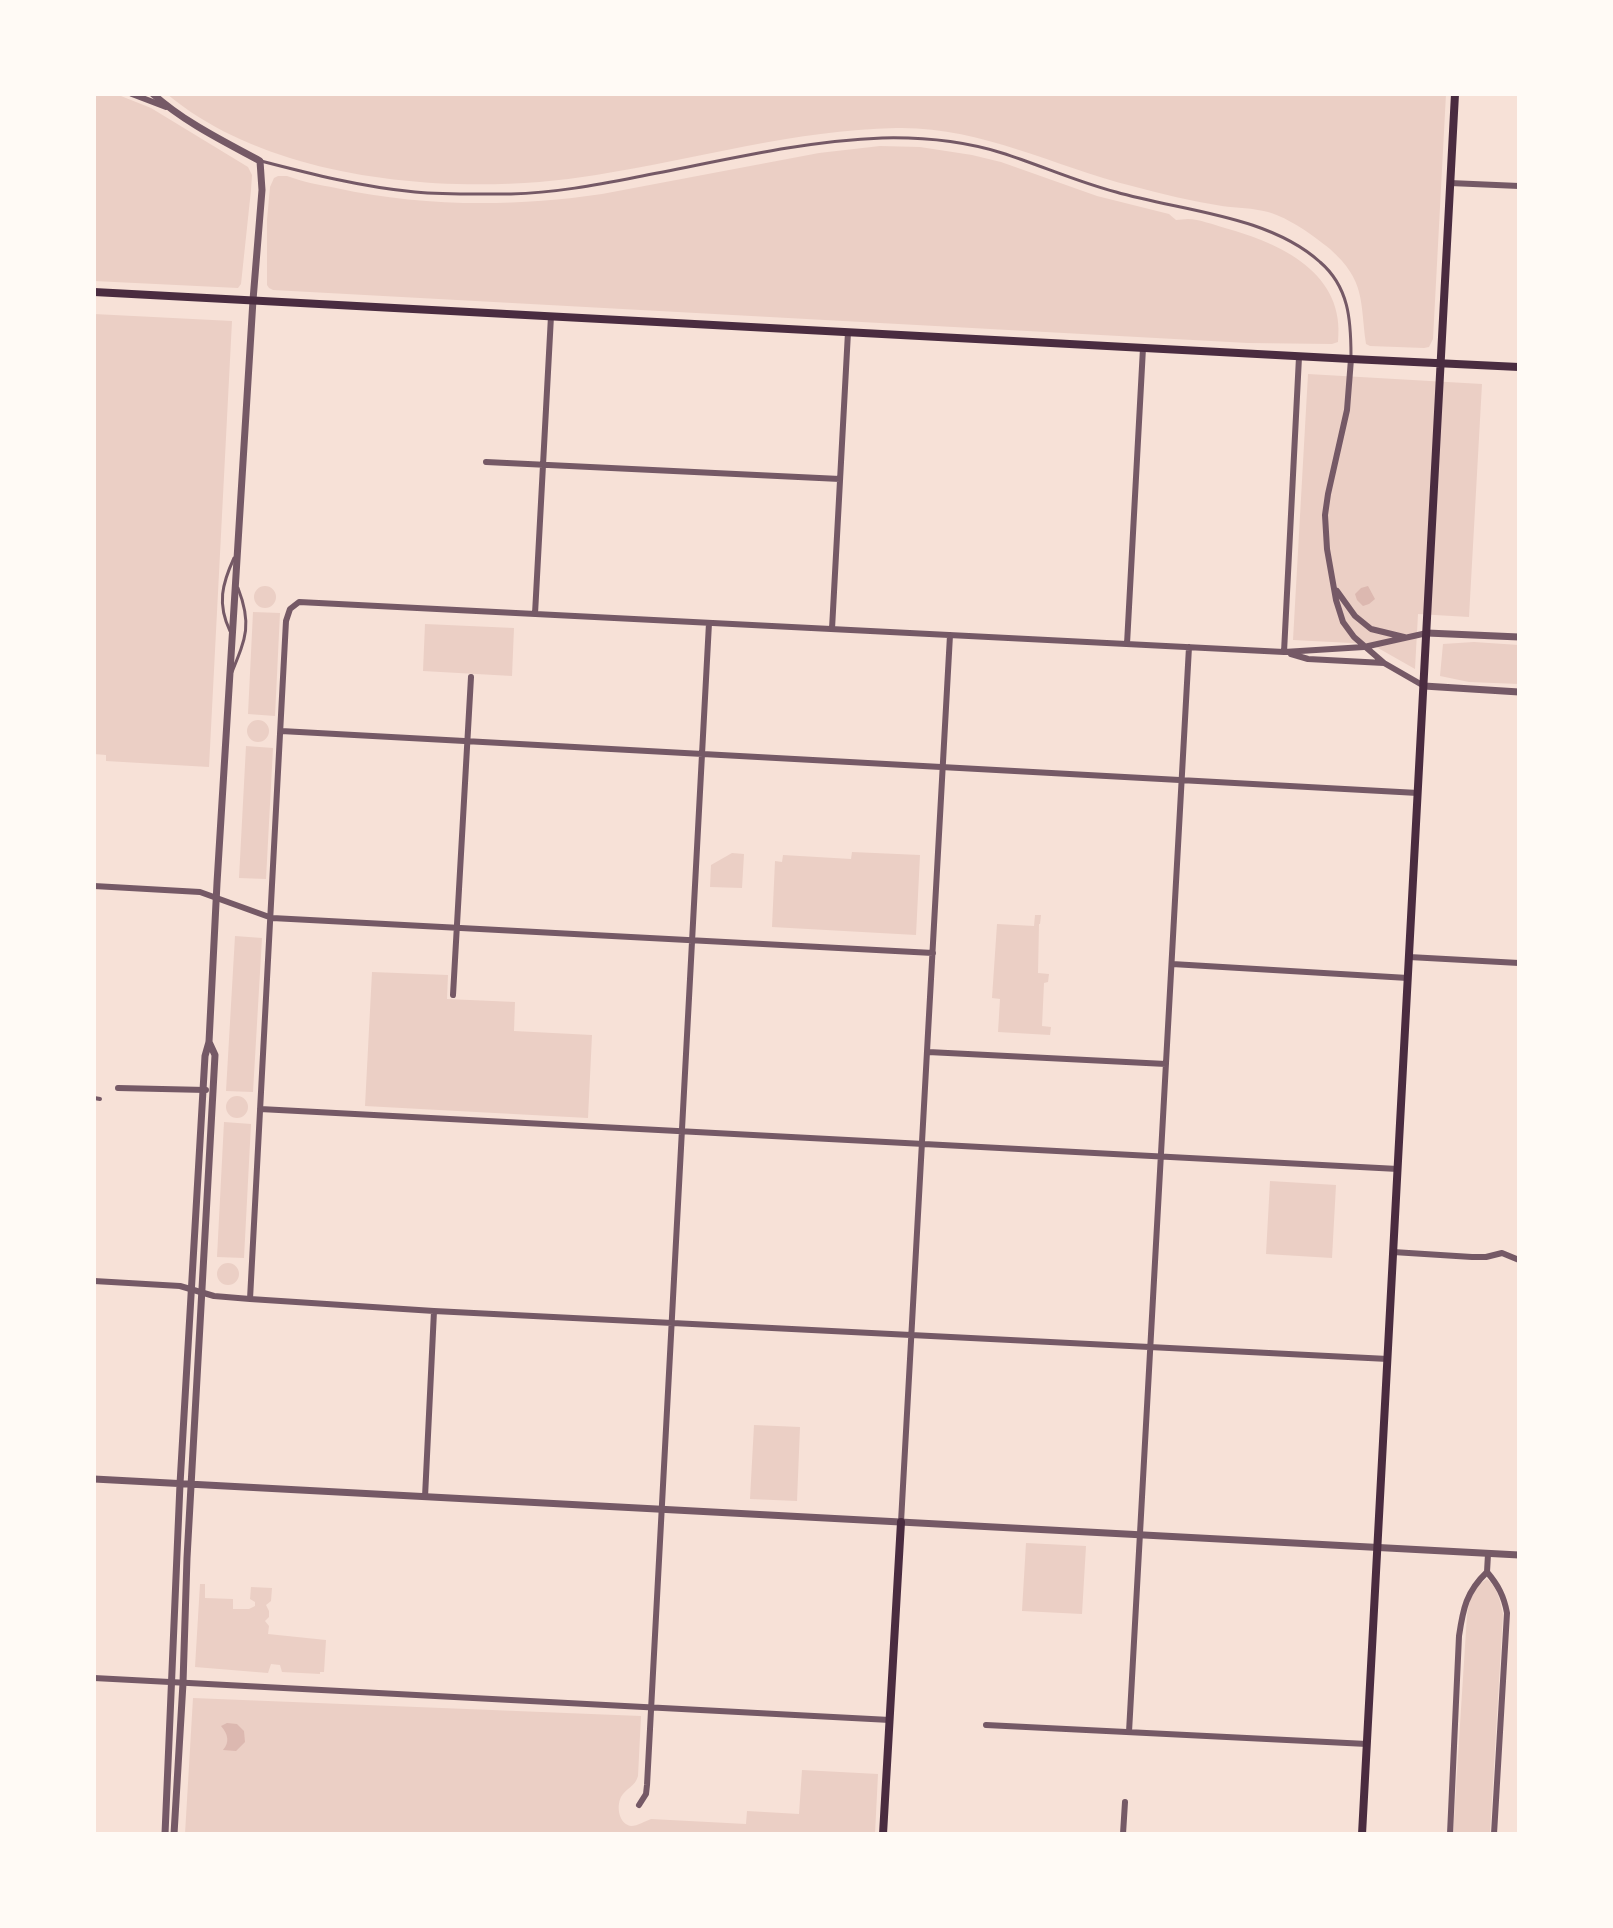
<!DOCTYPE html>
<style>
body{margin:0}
#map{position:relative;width:1613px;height:1928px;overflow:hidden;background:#f7e1d7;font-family:Inter,sans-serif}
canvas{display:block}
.frame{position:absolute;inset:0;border:96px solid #fffaf5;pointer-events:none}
</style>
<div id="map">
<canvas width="1613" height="1928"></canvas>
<div class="frame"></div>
</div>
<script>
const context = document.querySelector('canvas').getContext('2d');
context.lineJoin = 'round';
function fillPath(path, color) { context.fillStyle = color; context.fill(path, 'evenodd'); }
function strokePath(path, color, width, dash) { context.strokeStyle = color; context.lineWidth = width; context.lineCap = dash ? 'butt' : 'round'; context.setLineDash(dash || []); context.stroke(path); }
fillPath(new Path2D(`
 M 94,94 L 116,94 L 151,108 L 248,167 L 252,175 L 251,190 L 241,284 L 238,288 L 94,281 Z
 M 167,94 L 1446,94 L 1433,339 L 1429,347 L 1424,348 L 1370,346 L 1366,344 C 1360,302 1366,281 1330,249 C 1313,235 1289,218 1268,212 C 1253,208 1237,208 1222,206 C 1192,201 1161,194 1132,186 C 1053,166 979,126 896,128 C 795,130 696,159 596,175 C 463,197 274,184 167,94 Z
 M 880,146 L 920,147 L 972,155 L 1001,162 L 1097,196 L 1169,214 L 1176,220 C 1180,220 1184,219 1188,219 C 1199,219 1214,225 1225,228 C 1280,243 1346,273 1338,342 L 1332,344 L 1248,343 L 273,290 L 269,288 L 267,285 L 267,220 L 270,187 L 274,178 L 278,176 L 287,176 C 303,182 320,185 336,188 C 423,207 514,207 602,194 L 819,153 Z
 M 94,314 L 232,321 L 209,767 L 106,761 L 106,755 L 94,754 Z
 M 1308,374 L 1482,384 L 1469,617 L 1418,614 L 1415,669 L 1371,644 L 1293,640 Z
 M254 597a11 11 0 1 1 22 0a11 11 0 1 1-22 0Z
 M 253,612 L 280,613 L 275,716 L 248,714 Z
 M 425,624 L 514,628 L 512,676 L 423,671 Z
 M 1474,642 L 1519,645 L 1519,684 L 1469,682 L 1440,676 L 1443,644 Z
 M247 731a11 11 0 1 1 22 0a11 11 0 1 1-22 0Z
 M 246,746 L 273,748 L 266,879 L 239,878 Z
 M 852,852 L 920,855 L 916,935 L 772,927 L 775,861 L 782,862 L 783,855 L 851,859 Z
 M 732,853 L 744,854 L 742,888 L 710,887 L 711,865 Z
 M 1035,915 L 1041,915 L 1040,924 L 1039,924 L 1038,973 L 1049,974 L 1048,982 L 1044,983 L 1042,1026 L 1051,1027 L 1050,1035 L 998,1032 L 1000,999 L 992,998 L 997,924 L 1034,926 Z
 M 235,936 L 262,938 L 253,1092 L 226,1091 Z
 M 372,972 L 448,975 L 447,999 L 515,1002 L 514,1031 L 592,1035 L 588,1118 L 365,1106 Z
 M226 1107a11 11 0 1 1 22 0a11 11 0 1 1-22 0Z
 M 224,1122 L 251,1124 L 244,1258 L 217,1257 Z
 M 1270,1181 L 1336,1185 L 1332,1258 L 1266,1254 Z
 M217 1274a11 11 0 1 1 22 0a11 11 0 1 1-22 0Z
 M 754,1425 L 800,1427 L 797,1501 L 750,1499 Z
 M 1026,1543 L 1086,1546 L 1082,1614 L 1022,1611 Z
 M 1487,1579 C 1498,1588 1500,1601 1503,1614 L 1490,1834 L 1453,1834 L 1467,1615 C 1469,1600 1474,1586 1487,1579 Z
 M 200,1584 L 205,1584 L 205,1598 L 233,1599 L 233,1609 L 249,1609 L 255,1606 L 255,1602 L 250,1599 L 251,1587 L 272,1588 L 271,1601 L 266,1605 L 269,1611 L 269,1617 L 265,1621 L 269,1626 L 268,1634 L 326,1640 L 324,1672 L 320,1672 L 320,1674 L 282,1672 L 280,1665 L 271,1664 L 268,1673 L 195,1667 Z
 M 193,1698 L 641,1716 L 638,1776 C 635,1787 626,1788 621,1797 C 616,1807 619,1824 631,1826 C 638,1826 645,1821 651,1819 L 746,1824 L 747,1811 L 799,1814 L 802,1770 L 878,1774 L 875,1834 L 185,1834 Z`), '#ebcfc5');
fillPath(new Path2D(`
 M 1368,586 L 1375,599 L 1369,604 L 1363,606 L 1357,600 L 1355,594 L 1361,588 Z
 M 227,1723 L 237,1724 L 244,1731 L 245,1742 L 236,1751 L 223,1750 C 230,1742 228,1734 221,1726 Z`), '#dcb8b0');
strokePath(new Path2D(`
 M 261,161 C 311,174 362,187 415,192 C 447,195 479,194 511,194 C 554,193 596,185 637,177 C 718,162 800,141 882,138 C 923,137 963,141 1002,153 C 1040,165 1077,182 1116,192 C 1181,211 1268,215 1320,262 C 1349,287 1351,320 1351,356
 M 230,631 C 217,604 222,584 234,558
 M 232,672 C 246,638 252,624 238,588`), '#755966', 3);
strokePath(new Path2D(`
 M 94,1098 L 100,1099`), '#755966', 4);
strokePath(new Path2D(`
 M 132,94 L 166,107
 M 1450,183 L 1519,186
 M 1351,359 L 1347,410 L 1328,494 L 1325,515 L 1327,549 L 1336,600 L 1343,622 L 1354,637 L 1384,663
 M 486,462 L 840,479
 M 1337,591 L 1355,616 L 1371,629 L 1404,637
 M 535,614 L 551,316
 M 832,629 L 848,332
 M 1127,644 L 1143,348
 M 1284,652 L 1299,357
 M 1291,654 L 1308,659 L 1384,663 L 1424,686
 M 281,731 L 1418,793
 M 94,886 L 200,892 L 272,918 L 933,953
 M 1409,957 L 1519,963
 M 1172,964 L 1408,978
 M 453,995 L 471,677
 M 928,1052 L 1166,1064
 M 118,1088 L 206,1090
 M 260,1109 L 1398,1169
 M 1393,1252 L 1472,1257 L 1486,1257 L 1502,1253 L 1519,1260
 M 94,1281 L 180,1286 L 214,1296 L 250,1299 L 434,1311 L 1388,1359
 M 250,1299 L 286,621 L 290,609 L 299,602 L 1284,652 L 1364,647 L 1427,633
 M 425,1497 L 434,1311
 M 901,1522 L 950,635
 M 1488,1554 L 1487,1572 C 1498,1585 1504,1596 1507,1613 L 1494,1834
 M 94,1678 L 890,1720
 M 986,1725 L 1367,1744
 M 1129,1732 L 1189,647
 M 639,1805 L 646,1794 L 647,1785 L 709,623
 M 1123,1834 L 1125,1802
 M 1450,1834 L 1459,1636 C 1463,1609 1466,1592 1487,1572`), '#755966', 6);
strokePath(new Path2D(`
 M 153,94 C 184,122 223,141 260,161 L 262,190 L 253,300 L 217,883 L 209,1042 L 205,1056 L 180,1484 L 165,1834
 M 1427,633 L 1519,637
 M 1424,686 L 1519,692
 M 94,1479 L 1519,1555
 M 174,1834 L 183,1683 L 187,1558 L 215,1055 L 209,1042`), '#755966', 7);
strokePath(new Path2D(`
 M 94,292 L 1351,359 L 1519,367
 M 883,1834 L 901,1522
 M 1362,1834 L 1455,94`), '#4a2c40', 8);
</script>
